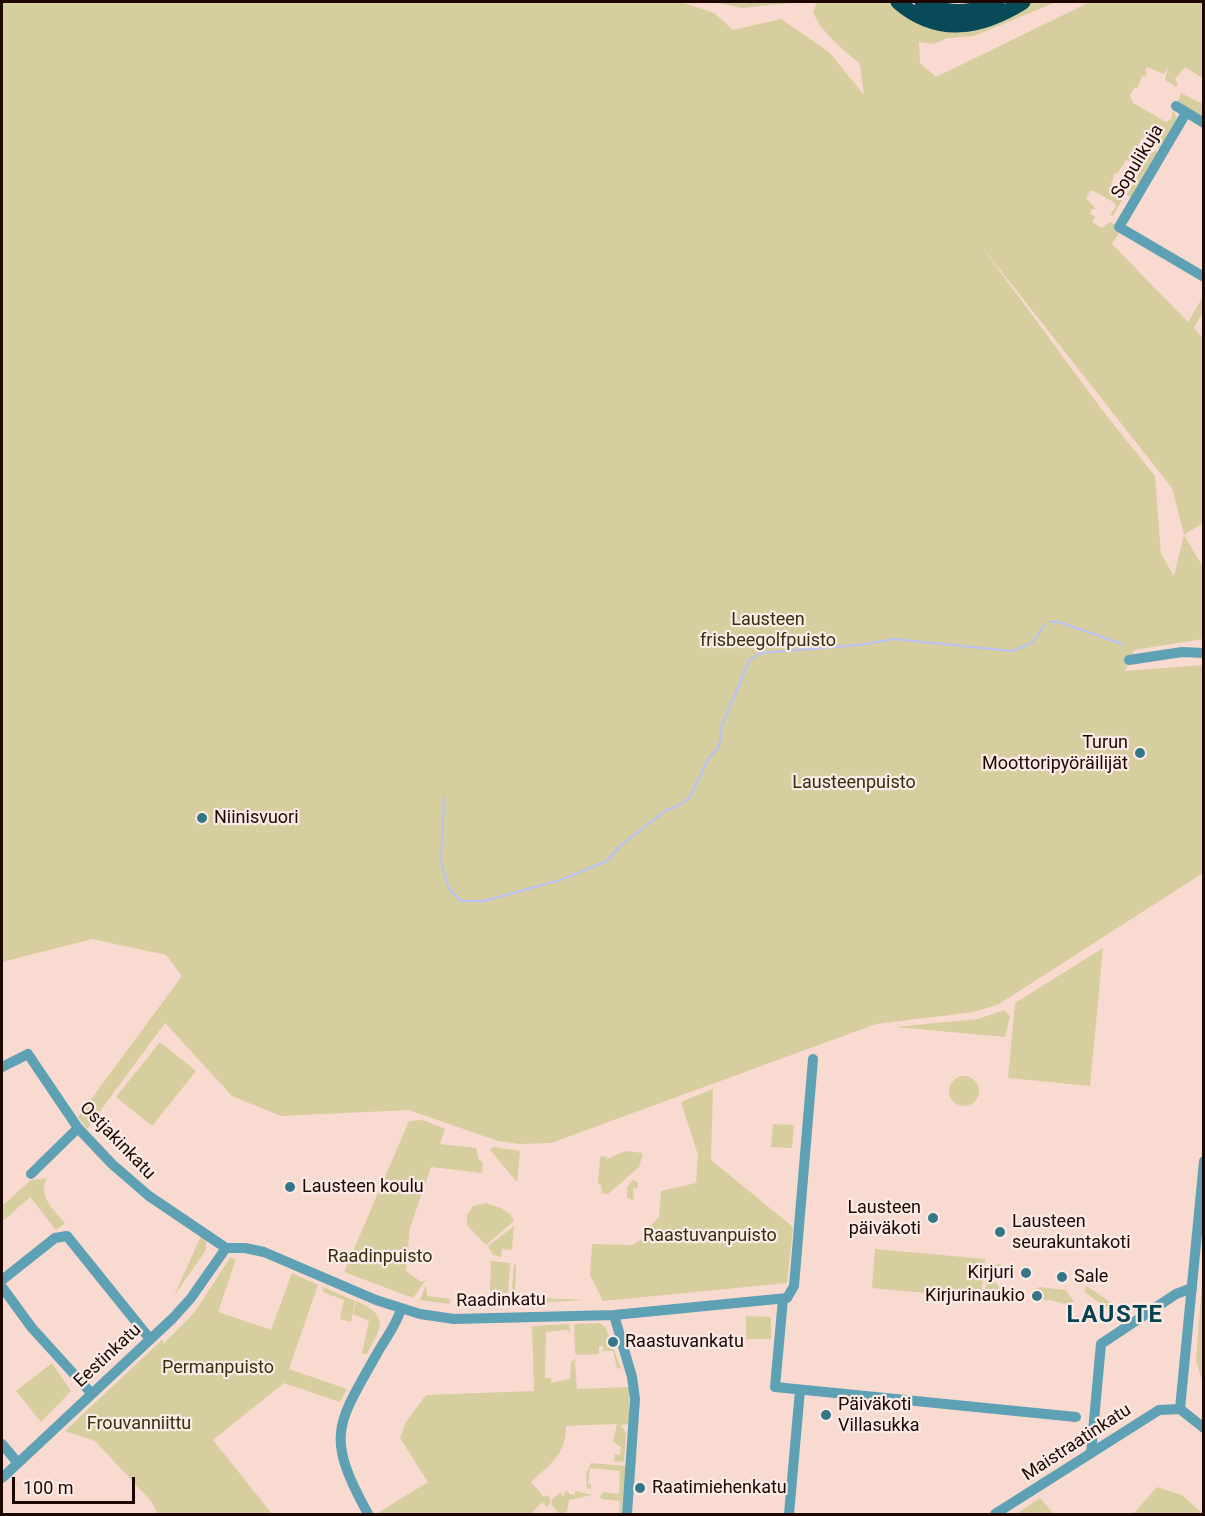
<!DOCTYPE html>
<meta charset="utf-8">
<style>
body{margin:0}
#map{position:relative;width:1205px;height:1516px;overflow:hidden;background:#f9dad0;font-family:Roboto,sans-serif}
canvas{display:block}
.frame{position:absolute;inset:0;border:3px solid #1e0601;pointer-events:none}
.scale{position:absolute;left:12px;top:1477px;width:123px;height:27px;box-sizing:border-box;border:3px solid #1e0601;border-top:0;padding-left:8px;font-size:18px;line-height:21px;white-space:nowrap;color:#1e0601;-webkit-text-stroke:4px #fbebe6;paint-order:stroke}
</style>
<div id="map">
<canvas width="1205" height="1516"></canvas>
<div class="frame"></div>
<div class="scale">100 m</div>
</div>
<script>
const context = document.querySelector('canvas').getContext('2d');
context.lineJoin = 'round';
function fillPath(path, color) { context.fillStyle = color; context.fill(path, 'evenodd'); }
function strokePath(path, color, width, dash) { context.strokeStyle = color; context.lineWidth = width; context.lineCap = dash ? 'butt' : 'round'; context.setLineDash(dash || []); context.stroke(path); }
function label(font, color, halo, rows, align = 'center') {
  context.font = font + ' Roboto,sans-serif'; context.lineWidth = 4.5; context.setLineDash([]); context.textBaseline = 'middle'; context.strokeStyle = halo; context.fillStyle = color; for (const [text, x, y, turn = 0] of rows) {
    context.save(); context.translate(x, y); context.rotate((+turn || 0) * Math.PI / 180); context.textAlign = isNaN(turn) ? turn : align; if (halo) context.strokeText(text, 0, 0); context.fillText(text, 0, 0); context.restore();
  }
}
fillPath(new Path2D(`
 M 2,2 L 681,2 L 714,13 L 733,30 L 781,19 L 829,52 L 864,95 L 860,64 C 841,47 823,35 813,12 L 817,2 L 891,2 L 900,11 L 1023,8 L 1032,2 L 1056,2 L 974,36 L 947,38 L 934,44 L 919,42 L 920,63 L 936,77 L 1090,2 L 1203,2 L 1203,78 L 1185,67 L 1175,79 L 1178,85 L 1176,87 L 1165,80 L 1168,66 L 1164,74 L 1147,67 L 1145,71 L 1147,73 L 1145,77 L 1142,76 L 1137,89 L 1135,87 L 1130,95 L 1133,103 L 1166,122 L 1171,119 L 1173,110 L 1177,119 L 1160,149 L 1158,147 L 1161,141 L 1151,136 L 1142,138 L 1129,161 L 1126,160 L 1117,174 L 1115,173 L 1111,184 L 1117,188 L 1122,184 L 1129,188 L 1113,216 L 1110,215 L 1116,207 L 1115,203 L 1094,191 L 1090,191 L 1086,198 L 1096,209 L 1092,209 L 1090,213 L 1095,217 L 1092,222 L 1102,228 L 1110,222 L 1116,225 L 1119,233 L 1112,244 L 1188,322 L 1203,297 L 1203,312 L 1194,328 L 1203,338 L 1203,523 L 1184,535 L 1203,567 L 1203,639 L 1134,650 L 1125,671 L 1203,665 L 1203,873 L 999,1004 L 974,1012 L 876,1024 L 551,1143 L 520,1144 L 498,1141 L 409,1110 L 281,1116 L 232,1096 L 165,1023 L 87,1129 L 78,1117 L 182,976 L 166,955 L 92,939 L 2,962 ZM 979,243 L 1172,488 L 1184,535 L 1174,576 L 1161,554 L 1155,476 L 1103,411 Z
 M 714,2 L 800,2 L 742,8 Z
 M 1181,93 L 1203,104 L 1203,117 L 1178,102 Z
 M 1155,151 L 1159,153 L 1132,199 L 1127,194 L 1151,153 Z
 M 1103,948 L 1090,1086 L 1008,1078 L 1015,1003 Z
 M 1004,1010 L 1010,1016 L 1005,1037 L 895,1027 L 978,1019 Z
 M 160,1042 L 196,1071 L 152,1126 L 116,1097 Z
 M949 1091a15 15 0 1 1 30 0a15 15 0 1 1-30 0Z
 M 713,1089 L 711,1160 L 793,1227 L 787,1283 L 603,1301 L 590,1275 L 592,1244 L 632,1245 L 644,1238 L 646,1230 L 659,1217 L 661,1191 L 696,1183 L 698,1155 L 681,1102 Z
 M 423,1120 L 445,1129 L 440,1144 L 476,1148 L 479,1160 L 483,1163 L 482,1173 L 431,1167 L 410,1228 L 406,1271 L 421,1282 L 426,1280 L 413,1298 L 344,1272 L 409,1121 Z
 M 773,1124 L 794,1125 L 792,1148 L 771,1147 Z
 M 493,1147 L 520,1151 L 517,1182 L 490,1150 Z
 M 625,1151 L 643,1153 L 639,1167 L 608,1194 L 602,1193 L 601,1185 L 598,1184 L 600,1157 L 606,1156 L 607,1159 Z
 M 47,1178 C 37,1196 54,1210 65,1223 L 56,1230 L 30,1197 L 2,1222 L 2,1206 L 31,1180 Z
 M 633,1180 L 638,1182 L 637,1189 L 633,1188 L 634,1201 L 627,1197 L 627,1187 Z
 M 486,1203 L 501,1208 L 510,1214 L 514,1221 L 486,1245 L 467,1225 L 467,1215 L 473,1206 Z
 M 514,1226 L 512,1250 L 502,1249 L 501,1257 L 493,1255 L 488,1246 Z
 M 201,1236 L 206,1241 L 206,1250 L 174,1296 Z
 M 875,1249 L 985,1259 L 981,1298 L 872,1288 Z
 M 230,1258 L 236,1259 L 218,1312 L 271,1330 L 292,1273 L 318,1285 L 289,1369 L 347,1389 L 340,1402 L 284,1383 L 213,1440 L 272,1514 L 158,1514 L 151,1501 L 95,1441 L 65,1431 L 163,1339 L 163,1344 L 194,1313 Z
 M 491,1261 L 510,1263 L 508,1293 L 496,1292 L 496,1287 L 495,1291 L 490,1291 Z
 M 514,1264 L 516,1265 L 515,1297 L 586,1300 L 514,1304 L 511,1300 Z
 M991 1271a7 7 0 1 1 14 0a7 7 0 1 1-14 0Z
 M 1202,1282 L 1204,1282 L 1203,1383 L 1196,1361 Z
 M985 1289a7 7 0 1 1 14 0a7 7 0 1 1-14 0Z
 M 426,1285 L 427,1296 L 450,1299 L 450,1304 L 420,1300 Z
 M 1086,1286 L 1088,1287 L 1124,1311 L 1116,1316 L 1084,1291 Z
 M 323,1287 L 355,1301 L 351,1322 L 340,1319 L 344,1300 L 323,1292 Z
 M 1039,1287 L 1066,1290 L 1074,1302 L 1069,1305 L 1050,1300 L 1037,1300 L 1032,1293 Z
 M 356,1301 C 390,1316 382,1327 366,1355 L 362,1353 L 369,1321 L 353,1314 Z
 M 746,1316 L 771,1317 L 771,1339 L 746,1339 Z
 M 600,1323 L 606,1328 L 621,1369 L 617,1368 L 613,1351 L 601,1351 L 604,1349 L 603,1346 L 599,1346 L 599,1354 L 578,1355 L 575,1353 L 574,1324 Z
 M 569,1324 L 570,1332 L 566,1330 L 546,1332 L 545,1378 L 551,1378 L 551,1383 L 570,1379 L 571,1362 L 577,1359 L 575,1363 L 577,1389 L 629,1387 L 629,1424 L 621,1425 L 626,1433 L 624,1462 L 614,1461 L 615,1454 L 620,1455 L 621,1447 L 613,1442 L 617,1424 L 566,1426 C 566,1455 550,1464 531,1482 L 544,1497 L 547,1495 L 550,1498 L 550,1504 L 547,1507 L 542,1502 L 531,1514 L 376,1514 L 428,1482 L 400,1438 L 406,1422 L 426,1395 L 534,1391 L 532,1326 Z
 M 132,1328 L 132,1338 L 93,1374 L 83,1374 Z
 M 52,1363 L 71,1391 L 41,1422 L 16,1391 Z
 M 591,1463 L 626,1466 L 621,1514 L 619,1514 L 620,1501 L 602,1499 L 600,1497 L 603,1492 L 619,1494 L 620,1471 L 590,1468 L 588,1484 L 591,1485 L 591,1489 L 587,1488 L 586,1474 Z
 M 1157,1487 L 1182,1495 L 1203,1514 L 1133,1514 Z
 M 566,1490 L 570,1494 L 575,1495 L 575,1491 L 592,1495 L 569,1500 L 567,1512 L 560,1514 L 552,1506 L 551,1500 L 561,1492 L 563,1497 Z
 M 1040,1498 L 1054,1514 L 1016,1514 Z`), '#d6ce9f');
strokePath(new Path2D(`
 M 1050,622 L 1059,622 L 1122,644
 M 444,798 L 441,863 L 449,889 L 461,901 L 484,901 L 560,880 L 607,861 L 619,847 L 665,811 L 680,805 L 690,797 L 708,759 L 719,747 L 722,725 L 749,661 L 760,653 L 859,645 L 894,639 L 1012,651 L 1032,643 L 1045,625`), '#b9c0fa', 2);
strokePath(new Path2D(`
 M 1176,106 L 1204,123
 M 1186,113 L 1119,227 L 1204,277
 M 1129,660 L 1182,652 L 1204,653
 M 2,1067 L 28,1054 L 78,1128 L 112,1164 L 149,1196 L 226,1248
 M 31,1174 L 78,1128
 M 226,1248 L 245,1248 L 264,1252 L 376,1300 L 420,1314 L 454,1319 L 614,1315 L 787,1298 L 794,1286 L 813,1059
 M 2,1280 L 55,1238 L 67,1236 L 150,1339
 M 2,1287 L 32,1328 L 92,1394
 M 783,1299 L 775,1387 L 1076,1417
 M 614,1315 L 632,1377 L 635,1399 L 627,1514
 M 1180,1409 L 1204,1161
 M 2,1444 L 18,1463
 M 1091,1453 L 1101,1344 L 1176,1294 L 1192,1288
 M 2,1478 L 173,1318 L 191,1298 L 226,1248
 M 368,1514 C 324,1434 337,1425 379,1350 C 387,1337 397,1323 401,1309
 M 789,1514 L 800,1390
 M 995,1514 L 1159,1410 L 1180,1409 L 1204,1428`), '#5fa1b4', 10);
strokePath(new Path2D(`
 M 898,2 C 939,37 981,28 1023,2
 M 922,2 C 946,15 972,14 997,2`), '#084a59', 15);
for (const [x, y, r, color] of [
 [1140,753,6,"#347688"],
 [202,818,6,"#347688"],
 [290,1187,6,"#347688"],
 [933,1218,6,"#347688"],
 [1000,1232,6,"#347688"],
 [1026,1273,6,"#347688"],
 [1062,1277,6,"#347688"],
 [1037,1296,6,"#347688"],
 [613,1342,6,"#347688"],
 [826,1415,6,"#347688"],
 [640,1488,6,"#347688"]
]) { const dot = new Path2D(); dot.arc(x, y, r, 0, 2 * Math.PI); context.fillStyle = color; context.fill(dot); strokePath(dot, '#fbebe6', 2); }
label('18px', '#1e0601', '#fbebe6', [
 ["Sopulikuja",1138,162,-59],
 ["Ostjakinkatu",117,1141,46],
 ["Raadinkatu",501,1301,-1],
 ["Eestinkatu",108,1356,-43],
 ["Maistraatinkatu",1077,1443,-33]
]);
label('18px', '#362f0b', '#fbebe6', [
 ["Lausteen",768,620],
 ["frisbeegolfpuisto",768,641],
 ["Lausteenpuisto",854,783],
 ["Raastuvanpuisto",710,1236],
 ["Raadinpuisto",380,1257],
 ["Permanpuisto",218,1368],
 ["Frouvanniittu",139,1424]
]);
label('18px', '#1e0601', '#fbebe6', [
 ["Turun",1128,743,"right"],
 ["Moottoripyöräilijät",1128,764,"right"],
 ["Niinisvuori",214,818],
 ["Lausteen koulu",302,1187],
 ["Lausteen",921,1208,"right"],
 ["päiväkoti",921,1229,"right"],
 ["Lausteen",1012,1222],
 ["seurakuntakoti",1012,1243],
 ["Kirjuri",1014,1273,"right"],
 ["Sale",1074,1277],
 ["Kirjurinaukio",1025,1296,"right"],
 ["Raastuvankatu",625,1342],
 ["Päiväkoti",838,1405],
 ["Villasukka",838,1426],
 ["Raatimiehenkatu",652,1488]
], 'left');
context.letterSpacing = '1.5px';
label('bold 24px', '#074250', '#fbebe6', [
 ["LAUSTE",1115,1316]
]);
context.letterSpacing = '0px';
</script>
